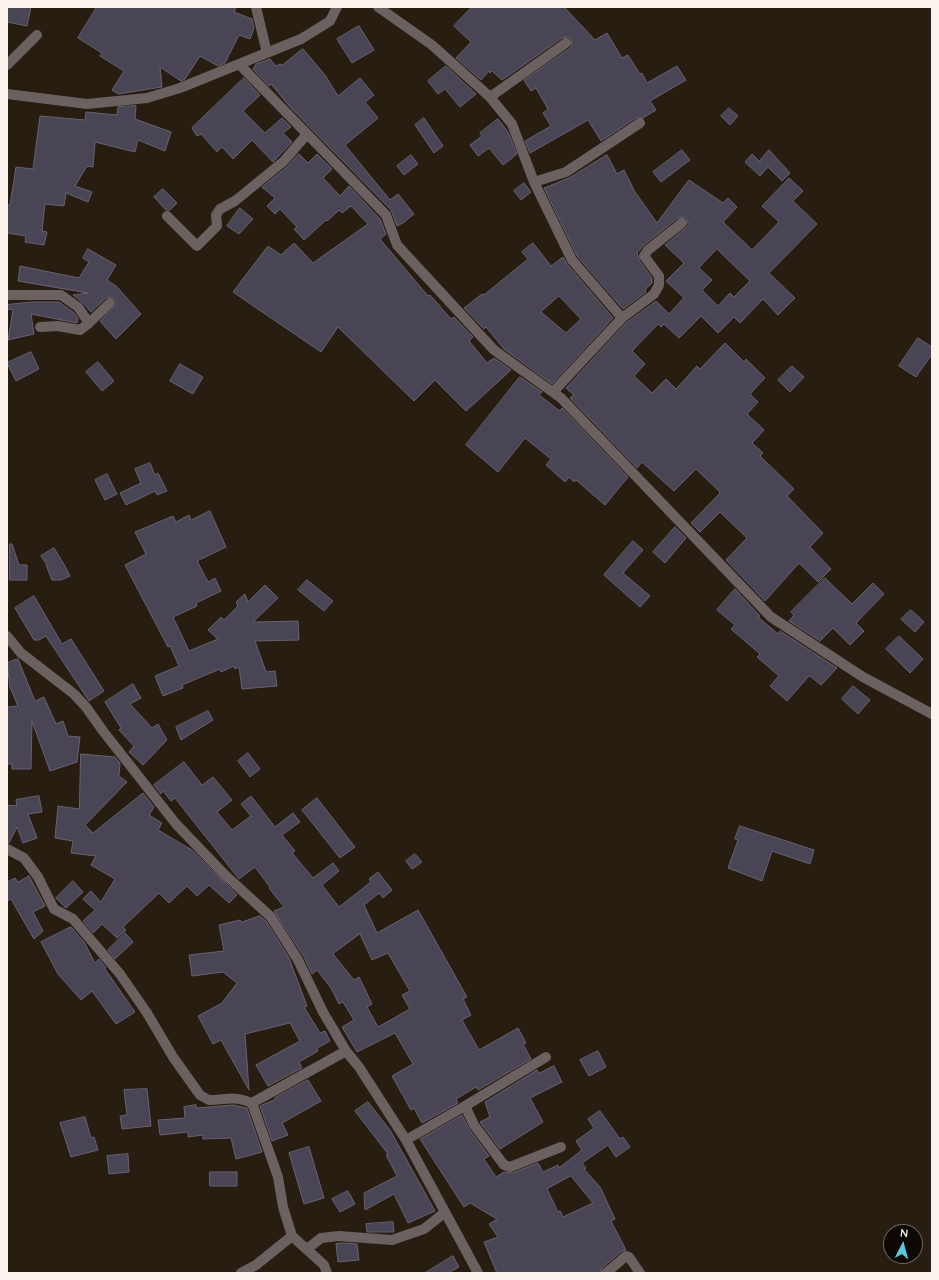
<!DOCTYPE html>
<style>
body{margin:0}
#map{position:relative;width:939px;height:1280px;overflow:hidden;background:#281d11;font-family:Quicksand,sans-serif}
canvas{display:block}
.frame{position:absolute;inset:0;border:8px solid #fbf3eb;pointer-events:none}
.north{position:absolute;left:883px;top:1224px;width:40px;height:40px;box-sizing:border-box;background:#0d0804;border:1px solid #6c6660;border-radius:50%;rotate:6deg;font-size:11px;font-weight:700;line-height:16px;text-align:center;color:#fbf3eb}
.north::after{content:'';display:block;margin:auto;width:14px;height:18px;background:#57c9e2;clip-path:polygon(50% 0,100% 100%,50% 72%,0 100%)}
</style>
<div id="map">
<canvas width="939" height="1280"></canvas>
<div class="frame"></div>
<div class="north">N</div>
</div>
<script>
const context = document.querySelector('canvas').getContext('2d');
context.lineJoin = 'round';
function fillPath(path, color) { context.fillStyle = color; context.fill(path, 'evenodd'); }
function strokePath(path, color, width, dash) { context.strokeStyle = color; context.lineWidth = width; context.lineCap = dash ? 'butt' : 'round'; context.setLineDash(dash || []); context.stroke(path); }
const building = new Path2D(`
 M 7,7 L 31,7 L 27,26 L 7,22 Z
 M 97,7 L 236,7 L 234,12 L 252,19 L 254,28 L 250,39 L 239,35 L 225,63 L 218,66 L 200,56 L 185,79 L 181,81 L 160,67 L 162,87 L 118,94 L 112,90 L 124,71 L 100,56 L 102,53 L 78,38 Z
 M 472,7 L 564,7 L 595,40 L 607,33 L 622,58 L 628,55 L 640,74 L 642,73 L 647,83 L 677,66 L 686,80 L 650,101 L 656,110 L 643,118 L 636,118 L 601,141 L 588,120 L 530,153 L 525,141 L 551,126 L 543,113 L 548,109 L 536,88 L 531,91 L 524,80 L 570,48 L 572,45 L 571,40 L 568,37 L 562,38 L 502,80 L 492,71 L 490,73 L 489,71 L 481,80 L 456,58 L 471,42 L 454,26 Z
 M 359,26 L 374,50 L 352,63 L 337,39 Z
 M 303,49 L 325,75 L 338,96 L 360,78 L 374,95 L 365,102 L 378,118 L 345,145 L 390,200 L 398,194 L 414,214 L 403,223 L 397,226 L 391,210 L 290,107 L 271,84 L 269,86 L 253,69 L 256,64 L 270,59 L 276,66 L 280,64 L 282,65 Z
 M 446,66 L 476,94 L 460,107 L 445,89 L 438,94 L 428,81 Z
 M 244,78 L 260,95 L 243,111 L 265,133 L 282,118 L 291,127 L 283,133 L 292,142 L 273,162 L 252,140 L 233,159 L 222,147 L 217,152 L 201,134 L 197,136 L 192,128 Z
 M 136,106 L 135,119 L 171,132 L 165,151 L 138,140 L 135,152 L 95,142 L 93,167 L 87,166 L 75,186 L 92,192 L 88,202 L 66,193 L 64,206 L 45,204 L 42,231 L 47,232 L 44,245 L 25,242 L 26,236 L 7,233 L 7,205 L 10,205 L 16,167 L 33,169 L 40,116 L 85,120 L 86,112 L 117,115 L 118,107 Z
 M 729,108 L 738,116 L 730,125 L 721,116 Z
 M 424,118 L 443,146 L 434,153 L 415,125 Z
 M 498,119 L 508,132 L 517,154 L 503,165 L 489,148 L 478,156 L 470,145 L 482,136 L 480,133 Z
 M 682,150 L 690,160 L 661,182 L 653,172 Z
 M 769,150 L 790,173 L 782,181 L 768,167 L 760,176 L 745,162 L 752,154 L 759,161 Z
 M 299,154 L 308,163 L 317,154 L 332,169 L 323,178 L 340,196 L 349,186 L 380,219 L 386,234 L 380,239 L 428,296 L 430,295 L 451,319 L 454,317 L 473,337 L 469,341 L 487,363 L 494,358 L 511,370 L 466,411 L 435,380 L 414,401 L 338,327 L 321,352 L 233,292 L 268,246 L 281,255 L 294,243 L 313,263 L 368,224 L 351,206 L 342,213 L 339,210 L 327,221 L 326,220 L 304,240 L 294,229 L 297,227 L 280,209 L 275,214 L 267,206 L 275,198 L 262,187 L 288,166 Z
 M 411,155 L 418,164 L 404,175 L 397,166 Z
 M 607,155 L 617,174 L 624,170 L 635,192 L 657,223 L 689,180 L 723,203 L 728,198 L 737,207 L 723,222 L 752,250 L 779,222 L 762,206 L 789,178 L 803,191 L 793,201 L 817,224 L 769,273 L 795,298 L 778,315 L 763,299 L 740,323 L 734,317 L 718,333 L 701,316 L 679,338 L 664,324 L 661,327 L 658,324 L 632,351 L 645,364 L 634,376 L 652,393 L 666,379 L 676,389 L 697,366 L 700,369 L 725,343 L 744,362 L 746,359 L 765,378 L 750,394 L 758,402 L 747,414 L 764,430 L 752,443 L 763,453 L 760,456 L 794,489 L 787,496 L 823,533 L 810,547 L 831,569 L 818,582 L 799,563 L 765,601 L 726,560 L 747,538 L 720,512 L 700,532 L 691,523 L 720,493 L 718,490 L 696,469 L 674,491 L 642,462 L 637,468 L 570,398 L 574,395 L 566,388 L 626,323 L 656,301 L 669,314 L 684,298 L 666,281 L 684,263 L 665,245 L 688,226 L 688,222 L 685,217 L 678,218 L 644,245 L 637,253 L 639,260 L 652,278 L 652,283 L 645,290 L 646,292 L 623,309 L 577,256 L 544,188 L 569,178 ZM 717,249 L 750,281 L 734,297 L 730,293 L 718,306 L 702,290 L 712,280 L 699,268 Z
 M 524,183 L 531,192 L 521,200 L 514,191 Z
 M 163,189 L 177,203 L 170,210 L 166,210 L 154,197 Z
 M 240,208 L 253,219 L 239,234 L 227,226 Z
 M 533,243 L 551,266 L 563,257 L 567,264 L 613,318 L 552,384 L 504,349 L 486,327 L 484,329 L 464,308 L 482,294 L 484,295 L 528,259 L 522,252 ZM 559,296 L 581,319 L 566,333 L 541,312 Z
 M 88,249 L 116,265 L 107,280 L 116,286 L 141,314 L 116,339 L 100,321 L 116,305 L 116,301 L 112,297 L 106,298 L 91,312 L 82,302 L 73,295 L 88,293 L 18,281 L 20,266 L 79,278 L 89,262 L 83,258 Z
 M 32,302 L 59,302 L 73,312 L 78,318 L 77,323 L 31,314 L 34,334 L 8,340 L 13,310 L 7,309 L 7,305 Z
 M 918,338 L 932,347 L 932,354 L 916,377 L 899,366 Z
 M 31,352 L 39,369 L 16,381 L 7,363 Z
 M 98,362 L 114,381 L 102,391 L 86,372 Z
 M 180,364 L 203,377 L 193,394 L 170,381 Z
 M 792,366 L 804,377 L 790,392 L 778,380 Z
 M 520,377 L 542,392 L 539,395 L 560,411 L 562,408 L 628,477 L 605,505 L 576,480 L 574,482 L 569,477 L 565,482 L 546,465 L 551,459 L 525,438 L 498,472 L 466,445 Z
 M 150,463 L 155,475 L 158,473 L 167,491 L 157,495 L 155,491 L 126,505 L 120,493 L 141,483 L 135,469 Z
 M 107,474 L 117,494 L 105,500 L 95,480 Z
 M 210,511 L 226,547 L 197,561 L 208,582 L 215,578 L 221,591 L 196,603 L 197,606 L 173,617 L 189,651 L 218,639 L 208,630 L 221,617 L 224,620 L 238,606 L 236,602 L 245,594 L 248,602 L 265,585 L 278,598 L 253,622 L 298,621 L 299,640 L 255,641 L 266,672 L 275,671 L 277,686 L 242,689 L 239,667 L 235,669 L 234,666 L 221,672 L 220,669 L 182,685 L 183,688 L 163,696 L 155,676 L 179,666 L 170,646 L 168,647 L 125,565 L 146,554 L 135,532 L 173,516 L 176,522 L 189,515 L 191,520 Z
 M 675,527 L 686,538 L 665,563 L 653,552 Z
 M 633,541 L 643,550 L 623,573 L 650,596 L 640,607 L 604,575 Z
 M 10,544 L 12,544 L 19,565 L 27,565 L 27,580 L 10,580 Z
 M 54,548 L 65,566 L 70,576 L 61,580 L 52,580 L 46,565 L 47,565 L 41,556 Z
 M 825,578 L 852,604 L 873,583 L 884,594 L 856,623 L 864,631 L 850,645 L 833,628 L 820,641 L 789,621 L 794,615 L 791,612 Z
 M 307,580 L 333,601 L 324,611 L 298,590 Z
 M 735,589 L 760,616 L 758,617 L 778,634 L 780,631 L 837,668 L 821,685 L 810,676 L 808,677 L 787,701 L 770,686 L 779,676 L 757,657 L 760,654 L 731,629 L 735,625 L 717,610 Z
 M 34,596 L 62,644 L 71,639 L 104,691 L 89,701 L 46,636 L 39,640 L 34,640 L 15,608 Z
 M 911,610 L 924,622 L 915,632 L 901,619 Z
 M 899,636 L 923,659 L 910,673 L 886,649 Z
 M 18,659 L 35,701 L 44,697 L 56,724 L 63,721 L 68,736 L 80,737 L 77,762 L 50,771 L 32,721 L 31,769 L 12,769 L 12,764 L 7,764 L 7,707 L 18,706 L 10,687 L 7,663 Z
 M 133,684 L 141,698 L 130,704 L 152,728 L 158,724 L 167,740 L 143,765 L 129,752 L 134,746 L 119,730 L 121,728 L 105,702 Z
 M 853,686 L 870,700 L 858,714 L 842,699 Z
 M 208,711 L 213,720 L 181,740 L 176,727 Z
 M 248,753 L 260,769 L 250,777 L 238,761 Z
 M 81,754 L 115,757 L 120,763 L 119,776 L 127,782 L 85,825 L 93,833 L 143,793 L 154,807 L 149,815 L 162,823 L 158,830 L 192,850 L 237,895 L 229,903 L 209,885 L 197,896 L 187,886 L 169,903 L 159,893 L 123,927 L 126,930 L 117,938 L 102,924 L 93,933 L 83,921 L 95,910 L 83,899 L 91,891 L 101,902 L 115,879 L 91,865 L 96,856 L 71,853 L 73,841 L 55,838 L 58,806 L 79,809 Z
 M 184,762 L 202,785 L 213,777 L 232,800 L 217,812 L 232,830 L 251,816 L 241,804 L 251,796 L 275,827 L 293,813 L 300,822 L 282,835 L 295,851 L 292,853 L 313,878 L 333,863 L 339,871 L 322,885 L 339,907 L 371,882 L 369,879 L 378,872 L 392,890 L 383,898 L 379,893 L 364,905 L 377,933 L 418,910 L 467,997 L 463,999 L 471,1015 L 462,1020 L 479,1050 L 518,1028 L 526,1043 L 523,1044 L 531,1059 L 478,1090 L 476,1087 L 456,1099 L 458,1103 L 422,1123 L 414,1108 L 411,1110 L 392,1076 L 413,1064 L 395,1033 L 357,1052 L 342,1027 L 354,1020 L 343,1002 L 339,1004 L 331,988 L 317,970 L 312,974 L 304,957 L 274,911 L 284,907 L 269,888 L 270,887 L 255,867 L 239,879 L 175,798 L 171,801 L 163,791 L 161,794 L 154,785 ZM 360,934 L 372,960 L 388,953 L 410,991 L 402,995 L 410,1009 L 378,1027 L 367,1007 L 372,1004 L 359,977 L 354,980 L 333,954 Z
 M 39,796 L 42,812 L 28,814 L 37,838 L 23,843 L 17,827 L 9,843 L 7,843 L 7,805 L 17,806 L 16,800 Z
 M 317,798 L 355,847 L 340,858 L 302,810 Z
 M 740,826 L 814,850 L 810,864 L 772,851 L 762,881 L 728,868 L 738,840 L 735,839 Z
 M 415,854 L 422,862 L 412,869 L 406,861 Z
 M 29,876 L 45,906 L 33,912 L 43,931 L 34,939 L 11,899 L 7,901 L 7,882 L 15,878 L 18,882 Z
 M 73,881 L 83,892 L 66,908 L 56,898 Z
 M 260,916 L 266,921 L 289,958 L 307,1006 L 304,1007 L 320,1033 L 325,1031 L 330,1041 L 317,1048 L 318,1051 L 299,1062 L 302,1068 L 268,1086 L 256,1065 L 300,1041 L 290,1023 L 245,1034 L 249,1090 L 221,1040 L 213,1044 L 198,1016 L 222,1003 L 237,983 L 223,972 L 192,976 L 189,955 L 224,951 L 219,925 L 240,920 L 241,922 Z
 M 71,927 L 84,942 L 95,963 L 99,959 L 106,968 L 105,969 L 135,1012 L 116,1024 L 92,991 L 81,1000 L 58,974 L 41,942 Z
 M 125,933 L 133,942 L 115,959 L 108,950 Z
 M 598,1051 L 606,1067 L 589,1076 L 580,1060 Z
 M 554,1066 L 562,1082 L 530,1098 L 543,1122 L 500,1149 L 480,1122 L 490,1117 L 485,1102 L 537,1070 L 539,1073 Z
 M 308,1080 L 321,1101 L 282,1123 L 288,1135 L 272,1141 L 260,1106 L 276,1099 L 275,1098 Z
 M 147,1089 L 151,1126 L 122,1129 L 120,1116 L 127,1115 L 124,1090 Z
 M 368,1102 L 390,1130 L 435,1211 L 408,1223 L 394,1194 L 365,1210 L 364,1193 L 397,1176 L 386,1155 L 388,1154 L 355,1111 Z
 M 196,1105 L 196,1108 L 233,1105 L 247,1108 L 262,1152 L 236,1159 L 231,1138 L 203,1139 L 203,1135 L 188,1137 L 188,1132 L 160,1135 L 158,1120 L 185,1118 L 184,1107 Z
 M 600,1111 L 620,1139 L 623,1137 L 630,1147 L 616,1157 L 608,1145 L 582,1163 L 586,1168 L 584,1169 L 600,1187 L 615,1219 L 611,1221 L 626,1250 L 622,1251 L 602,1268 L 600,1273 L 497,1273 L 484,1242 L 498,1237 L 489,1224 L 497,1219 L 470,1203 L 464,1207 L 420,1139 L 462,1115 L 469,1129 L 489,1156 L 484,1159 L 496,1177 L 504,1172 L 512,1173 L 538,1163 L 543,1172 L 558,1165 L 559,1168 L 582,1150 L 576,1141 L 594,1128 L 588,1119 ZM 571,1176 L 593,1203 L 563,1217 L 560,1211 L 558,1212 L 547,1189 Z
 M 85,1117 L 91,1138 L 94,1137 L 98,1150 L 71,1157 L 60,1123 Z
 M 309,1147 L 324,1198 L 304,1204 L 289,1153 Z
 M 128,1154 L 129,1172 L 109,1174 L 107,1156 Z
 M 210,1172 L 237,1172 L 237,1186 L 210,1186 Z
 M 348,1191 L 355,1204 L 340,1212 L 332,1199 Z
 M 393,1222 L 394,1232 L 367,1232 L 366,1224 Z
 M 346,1243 L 357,1244 L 359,1260 L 338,1262 L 336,1244 Z
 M 453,1256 L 459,1267 L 448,1273 L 425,1273 Z`);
fillPath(building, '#4a4555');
strokePath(building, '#676273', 1);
strokePath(new Path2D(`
 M 256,7 L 267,53
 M 378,7 L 432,45 L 490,97 L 512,124 L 534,182 L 572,260 L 622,318
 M 7,65 L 37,35
 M 240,65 L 386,215 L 397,245 L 494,350 L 561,398 L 771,617 L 863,677 L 932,714
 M 7,94 L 87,104 L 147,98 L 180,88 L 301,39 L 330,21 L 337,7
 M 490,97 L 566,43
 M 534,182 L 566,172 L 640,123
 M 167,216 L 197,246 L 217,226 L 216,215 L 220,209 L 235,201 L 284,161 L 307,134
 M 7,295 L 61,295 L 78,307 L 89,323 L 80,330 L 58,326 L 40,327
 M 89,323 L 110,303
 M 553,392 L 622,318 L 654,294 L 659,285 L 659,276 L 644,256 L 648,250 L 682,223
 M 7,636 L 21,653 L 74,694 L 86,707 L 103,731 L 176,824 L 225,875 L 271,917 L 298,960 L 323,1012 L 346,1051 L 359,1067 L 406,1140 L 478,1273
 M 7,849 L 24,858 L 38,877 L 54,909 L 73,919 L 120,974 L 147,1013 L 173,1057 L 200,1095 L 209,1100 C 227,1100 232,1095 252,1103 L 278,1177 L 283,1207 L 292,1236 L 324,1265 L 327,1273
 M 252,1103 L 346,1051
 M 465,1106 L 546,1057
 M 406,1140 L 465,1106 L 474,1125 L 504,1165 L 510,1167 L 561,1147
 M 307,1249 L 321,1238 L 339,1236 L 392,1240 L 424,1229 L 444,1213
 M 241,1273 L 256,1265 L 292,1236
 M 606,1273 L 626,1256 L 629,1257 L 640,1273`), '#6a6160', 10);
</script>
